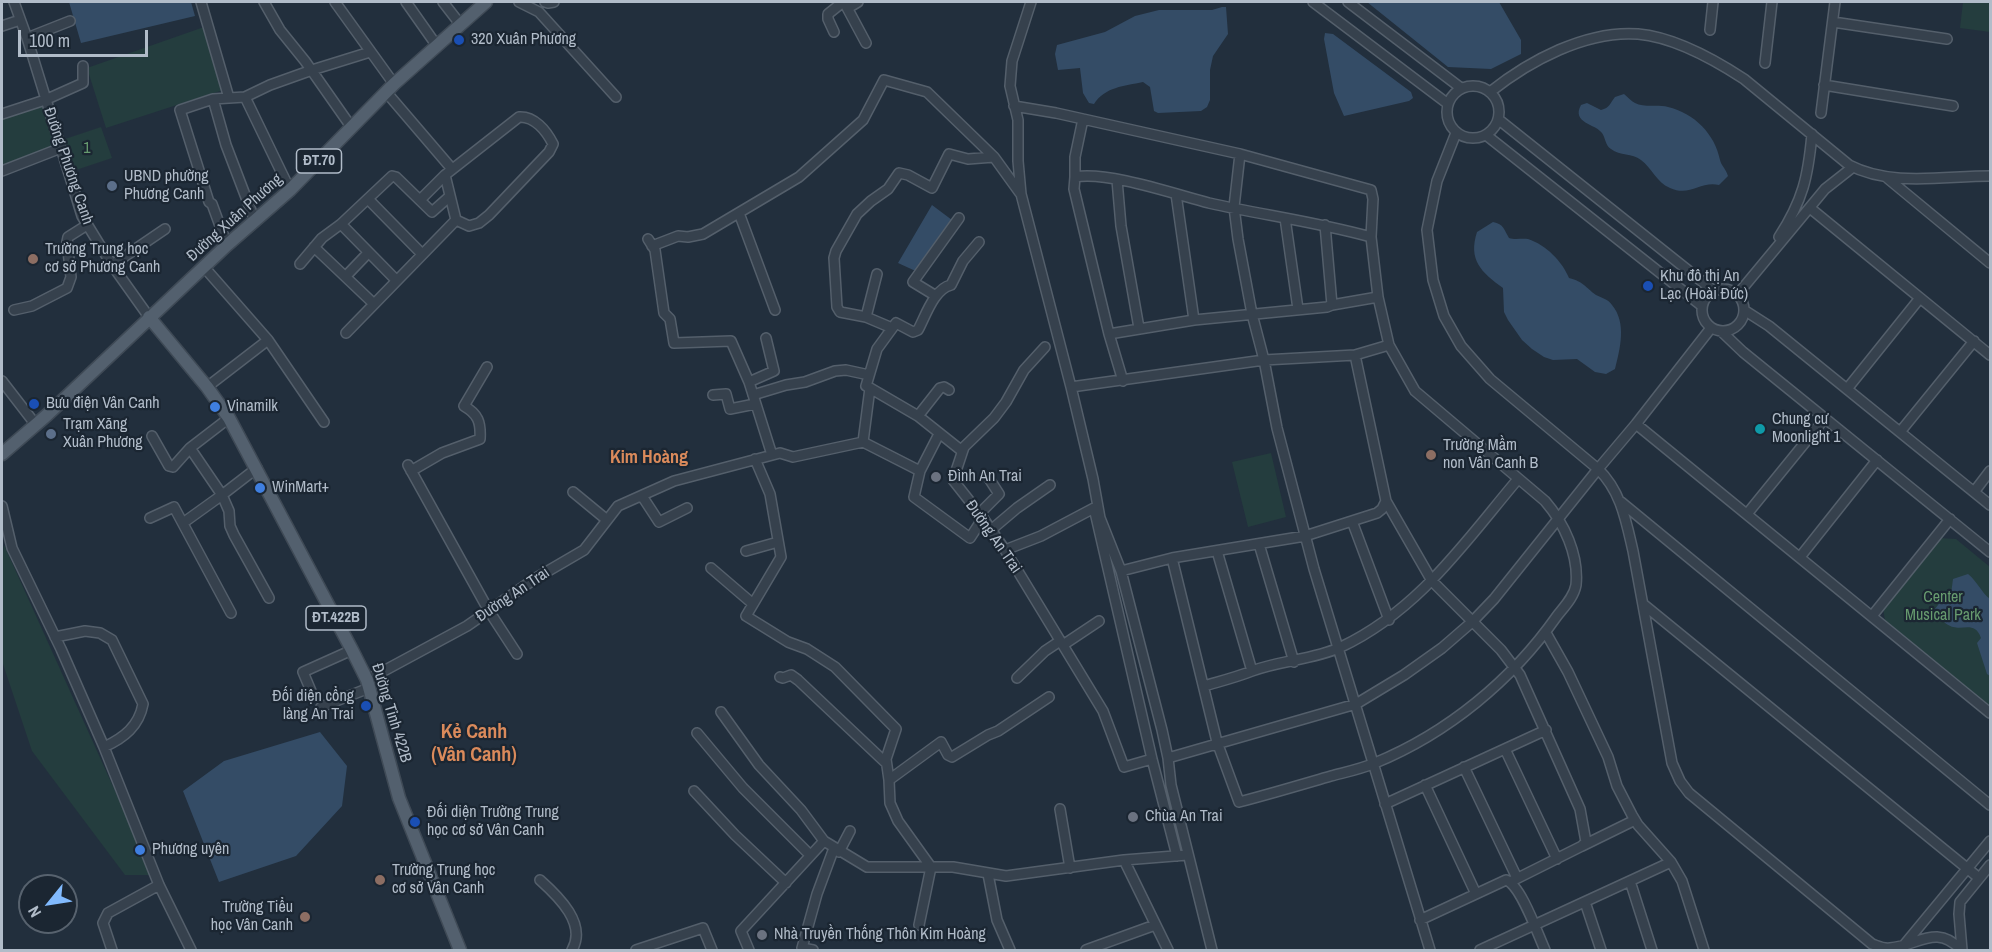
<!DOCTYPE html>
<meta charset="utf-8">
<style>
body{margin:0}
#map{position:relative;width:1992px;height:952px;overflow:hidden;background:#222f3d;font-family:"Archivo Narrow",sans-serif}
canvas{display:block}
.frame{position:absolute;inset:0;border:3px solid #b1bcc9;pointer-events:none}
.north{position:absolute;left:18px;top:874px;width:60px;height:60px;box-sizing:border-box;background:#1b2632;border:2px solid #57626e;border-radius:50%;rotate:240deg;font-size:16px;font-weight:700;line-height:24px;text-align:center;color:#b1bcc9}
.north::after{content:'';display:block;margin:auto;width:21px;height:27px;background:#81bafe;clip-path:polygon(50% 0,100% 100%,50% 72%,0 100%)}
.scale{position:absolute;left:18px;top:30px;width:130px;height:27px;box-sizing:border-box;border:3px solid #b1bcc9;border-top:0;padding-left:8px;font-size:18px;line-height:21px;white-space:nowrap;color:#b1bcc9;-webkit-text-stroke:4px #1b2632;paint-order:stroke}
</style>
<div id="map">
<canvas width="1992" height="952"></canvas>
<div class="frame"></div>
<div class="north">N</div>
<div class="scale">100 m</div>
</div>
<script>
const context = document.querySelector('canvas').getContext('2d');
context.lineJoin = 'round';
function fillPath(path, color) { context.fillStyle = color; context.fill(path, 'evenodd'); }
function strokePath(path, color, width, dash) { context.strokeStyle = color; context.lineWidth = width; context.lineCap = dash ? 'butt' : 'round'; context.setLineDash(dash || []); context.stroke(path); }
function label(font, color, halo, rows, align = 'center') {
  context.font = font + ' "Archivo Narrow",sans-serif'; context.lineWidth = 4.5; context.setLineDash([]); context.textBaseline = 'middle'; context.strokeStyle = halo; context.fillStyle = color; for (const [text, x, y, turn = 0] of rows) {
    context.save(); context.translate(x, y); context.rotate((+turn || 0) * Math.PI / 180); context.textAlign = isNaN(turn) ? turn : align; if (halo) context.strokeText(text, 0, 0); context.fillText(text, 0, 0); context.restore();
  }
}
fillPath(new Path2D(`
 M 1963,2 L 1990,2 L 1990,32 L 1960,28 Z
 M 204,27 L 223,90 L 106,128 L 87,68 Z
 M 43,103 L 59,147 L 2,168 L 2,118 Z
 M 101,127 L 112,158 L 73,171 L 62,140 Z
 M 1271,453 L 1286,517 L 1248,527 L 1232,462 Z
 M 1939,538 L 1956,539 L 1990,567 L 1990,706 L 1885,621 L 1883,607 Z
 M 4,545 L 153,875 L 125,875 L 32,751 L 2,661 L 2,561 Z`), '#243d3e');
fillPath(new Path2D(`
 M 69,2 L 191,2 L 195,16 L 81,43 Z
 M 1367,2 L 1499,2 L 1521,40 L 1521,54 L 1491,69 L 1448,67 Z
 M 1222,7 L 1226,7 L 1228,34 L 1213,56 L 1210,70 L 1210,100 L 1207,107 L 1201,111 L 1158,113 L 1154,111 L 1150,87 L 1143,82 C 1124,86 1105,87 1094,104 L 1089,103 L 1083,93 L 1080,68 L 1058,70 L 1055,54 L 1057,45 L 1105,32 L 1135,16 L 1159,10 L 1212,10 Z
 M 1325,33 L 1333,34 L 1411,92 L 1413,98 L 1409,101 L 1344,116 L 1334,93 L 1324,39 Z
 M 1624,94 C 1628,97 1631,101 1635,103 C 1644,108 1658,104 1668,107 C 1694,113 1715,134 1720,160 C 1721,165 1726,169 1728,176 L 1719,185 C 1700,181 1690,197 1670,188 C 1656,182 1652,168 1641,160 C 1632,153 1620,156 1611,149 C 1605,145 1606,139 1602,133 C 1596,124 1571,123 1581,105 L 1587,103 L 1601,110 C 1610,108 1610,103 1615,97 Z
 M 932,205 L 956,223 L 920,273 L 898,263 Z
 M 1493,222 C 1504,224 1504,230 1509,238 C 1515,240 1522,238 1528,239 C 1546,245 1562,261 1569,278 C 1584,282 1585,287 1596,295 C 1602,298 1608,299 1612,305 C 1627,323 1620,349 1615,369 L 1606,374 L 1595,372 L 1577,359 L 1553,360 L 1544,357 L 1532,349 L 1522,340 L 1508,320 L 1504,312 L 1503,288 C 1481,272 1468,260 1477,232 Z
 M 1968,574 C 1977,581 1981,592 1990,599 L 1990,676 L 1987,674 L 1977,643 L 1981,638 C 1972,613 1953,645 1935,609 L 1941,601 L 1951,594 L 1953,579 Z
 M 320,732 L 347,766 L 342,806 L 296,856 L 219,882 L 183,791 L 224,761 Z`), '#344c66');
const minor = new Path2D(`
 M 14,2 L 27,38 L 82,216 L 112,265 L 149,317
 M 201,2 L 229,98
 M 264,2 L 280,30 L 305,61 L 352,128
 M 335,2 L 394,84
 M 406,2 L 437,46
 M 443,2 L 460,24
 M 519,2 L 539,12 L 616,97
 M 545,2 L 548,3 L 554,2
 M 844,2 L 866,43
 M 1031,2 L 1012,61 L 1010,86 L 1018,120 L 1018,161 L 1021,194 L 1071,387 L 1093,479 L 1100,518 L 1121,571 L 1162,730 L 1168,758 L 1171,785 L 1212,950
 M 1313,2 L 1448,104
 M 1348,2 L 1461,88
 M 848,8 L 858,2
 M 1833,22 L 1947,39
 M 2,26 L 20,20
 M 1710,30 L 1713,2
 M 834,32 L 828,19 L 828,14 L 843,2
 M 27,38 L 70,21
 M 1765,63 L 1772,2
 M 1824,85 L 1953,106
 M1447 112a26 26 0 1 1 52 0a26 26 0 1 1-52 0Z
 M 1490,92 C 1529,61 1586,30 1638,34 C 1673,37 1715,60 1744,79 L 1849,165 C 1891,187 1944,176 1990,176
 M 387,93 L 452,169
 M 245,97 L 290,190
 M 213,99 L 226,145 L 255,221
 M 1014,106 L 1056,113 L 1240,154 L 1371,190 L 1373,199 L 1371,237 L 1378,297 L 1389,345 L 1415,391 L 1545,501 C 1564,523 1579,555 1576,585 C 1574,597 1564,607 1557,616 C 1512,680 1448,733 1375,763 C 1361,769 1346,772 1331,776 C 1300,785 1270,794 1239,802 L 1217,742 L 1172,558
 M 1821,113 L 1835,2
 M 2,114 L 45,100 L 83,83 L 83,66
 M 1498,119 L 1714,291
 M 1456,133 L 1437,181 L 1427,230 L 1433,280 L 1444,316 L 1461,346 L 1490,379 L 1598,469 C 1621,491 1626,521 1633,551 L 1672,763 L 1680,781 L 1689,793 L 1872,944 C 1878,946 1884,949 1890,948 C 1917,946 1937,923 1961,950
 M 1486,135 L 1702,306
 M 1240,154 L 1234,207 L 1238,239 L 1252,314 L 1264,360 L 1277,428 L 1314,569 L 1430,950
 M 2,171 L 61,148
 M 1075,177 L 1075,157 L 1083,119
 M 1886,177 L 1990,263
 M 1117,180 L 1121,226 L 1139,328
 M 1176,194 L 1194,320
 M 368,199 L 422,254
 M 420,200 L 445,175 L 519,117 C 534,116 546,130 553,144 L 549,152 L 489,215 L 479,223 L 469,226 L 456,220 L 445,175
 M 1810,208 L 1990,355
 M 739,213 L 775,310
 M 1285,218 L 1298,309
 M 341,224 L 396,280
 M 1779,237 C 1803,200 1808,177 1812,134
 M 648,239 L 655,250 L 664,313 L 670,319 L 674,343 L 731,341 L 749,382 L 772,455
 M 227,245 L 212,204 L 209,202 L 180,110 L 213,99 L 245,97 L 270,85 L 312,70 L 370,52
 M 652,246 L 678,236 L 688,237 L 703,234 L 799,177 L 863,120 L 884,80 L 927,92 L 994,157 L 1020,193
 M 314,247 L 373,303
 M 300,264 L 322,238 L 341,224 L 392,176 L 396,177 L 432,212 L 450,196
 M 112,265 L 165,229
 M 204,267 L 268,340 L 324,422
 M 877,274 L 866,317 L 892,328
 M 346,276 L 368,253
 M1702 310a21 21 0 1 1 42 0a21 21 0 1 1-42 0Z
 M 1737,295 L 1825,189 L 1853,167
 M 936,296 L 913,282 L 959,218
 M 1332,305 L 1378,297
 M 14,310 L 32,306 L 67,288 L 71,277 L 67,242 L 68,237 L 87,225
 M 1744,310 L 1769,326 L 1990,505
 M 866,317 L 840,312 L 837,307 L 834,258 L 836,251 L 857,214 L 871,201 L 888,189 L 899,173 L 908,175 L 932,188 L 949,154 L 968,159 L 994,157
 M 1722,332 L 1743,352 L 1990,552
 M 346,333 L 456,220
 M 1109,334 L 1194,320 L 1327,307 L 1332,305 L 1325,225
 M 1389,345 L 1355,355 L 1386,501 L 1432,581 L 1501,650 L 1520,675 L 1580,809 L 1586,842 L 1582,846 L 1510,882
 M 1045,347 L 1024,370 L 1006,402 L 994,418 L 964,447 L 953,480 L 983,518 L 1005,550 L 1103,711 L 1124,767 L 1152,759
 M 2,381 L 36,425
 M 1123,381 L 1109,334 L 1074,189 L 1075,177 C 1108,171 1174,194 1209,203 C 1263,215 1317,222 1371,237
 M 749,382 L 774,371 L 766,338
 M 207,387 L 268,340
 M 1071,387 L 1264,360 L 1355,355
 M 870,388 L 918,416 L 962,451
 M 1847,389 L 1920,298
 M 713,395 L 726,394 L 730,409 L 755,404
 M 753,395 L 786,385 L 805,382 L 835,371 L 846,370 L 869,375
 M 918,416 L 940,388 L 944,387 L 949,390
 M 1636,424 L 1990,713
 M 1900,432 L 1974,341
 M 939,434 L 920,471 L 914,497 L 970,538 L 983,518
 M 152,436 L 169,466 L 173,467 L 190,448
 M 863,442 L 870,388 L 866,386 L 877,349 L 896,323 L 913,332 L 918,330 C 926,315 934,289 951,285 L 963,261 L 979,242
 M 755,459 L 770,494 L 781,557 L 746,616 L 788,642 L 807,649 L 835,667 L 896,729 L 886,759 L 889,780
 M 408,465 L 489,611 L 517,654
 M 257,468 L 222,495 L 229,511 L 230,526 L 234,535 L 269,598
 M 411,471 L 442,453 L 480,439 C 481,422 478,414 464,406 L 487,367
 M 573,492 L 607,520
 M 1974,492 L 1990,471
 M 642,496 L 659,522 L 687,508
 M 1621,502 L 1990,805
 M 2,506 L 12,548 L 61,649 L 104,747 L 159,885 L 191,950
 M 979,514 L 999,494 L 990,480
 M 1747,514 L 1825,418
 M 150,518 L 174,507 L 231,613
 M 1352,521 L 1389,620
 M 183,523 L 222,495 L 190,448 L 229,418
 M 991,530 L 1017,508 L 1050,485
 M 1259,544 L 1294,662
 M 1005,550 L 1041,536 L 1094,508 L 1152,759 L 1177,856
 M 746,551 L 778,542
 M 1217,551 L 1252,671
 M 1800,557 L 1877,460
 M 711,568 L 753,604
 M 1121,571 L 1172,558 L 1305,536 L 1377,513 L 1382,509 L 1386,501
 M 1643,604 L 1979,878
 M 1872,616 L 1950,519
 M 1546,633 L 1568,672 L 1608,757 L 1617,786 L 1632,815 L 1638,825 L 1671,862 L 1682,881 L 1704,950
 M 55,637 L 85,631 L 100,633 L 112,640 L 143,704 C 139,726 124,738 104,747
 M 1063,645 L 1099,621
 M 780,677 L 783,678 L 791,675 L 798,680 L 886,763
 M 1017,678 L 1045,651 L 1060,641
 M 367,680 L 467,626 L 536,578 L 584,550 L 618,506 L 674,481 L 780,453 L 793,457 L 863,442 L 920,471
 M 1204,686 C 1221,681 1237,677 1252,671 C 1281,660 1313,660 1341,647 C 1419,610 1464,543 1518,479
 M 311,691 L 303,672 L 352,650
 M 321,707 L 369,688
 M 721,712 L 759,765 L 801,810 L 824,841
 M 697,733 L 743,788 L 810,855
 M 1505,749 L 1557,859
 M 1168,758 L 1356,704 L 1404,675 L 1442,648 L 1472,622 L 1494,599 L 1598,469 L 1636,424 L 1711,328
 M 1464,767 L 1517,878
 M 1425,785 L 1476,894
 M 694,791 L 735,835 L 786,883
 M 1385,804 L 1546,730
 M 1060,809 L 1070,868
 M 1582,846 L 1635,820
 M 839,852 L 850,831
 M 1124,860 L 1168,950
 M 988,874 L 997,920 L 1010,950
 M 540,880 C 559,897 587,924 572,950
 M 1630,881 L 1652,950
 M 1585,902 L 1601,950
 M 1420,920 L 1506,880 C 1521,885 1538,935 1545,950
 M 919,925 L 931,867 L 898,821 L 890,803 L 889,780 L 941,742 L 948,755 L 952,757 L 988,735 L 998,731 L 1049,697
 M 1904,945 L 1990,841
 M 112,950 L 103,923 L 108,913 L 159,885
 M 636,950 L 703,928 L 712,950
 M 749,950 L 741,931 L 824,841 L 867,867 L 953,867 L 1006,876 L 1124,860 L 1187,855
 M 813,950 L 802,948 L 817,894 L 834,848
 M 1086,950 L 1155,925
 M 1480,950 L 1671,862
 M 1962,950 L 1959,914 L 1960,902 L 1990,865`);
const major = new Path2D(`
 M 149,317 L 207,387 L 229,418 L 352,650 L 367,680 L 399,798 L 460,950
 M 2,454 L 47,415 L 227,245 L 290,190 L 394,84 L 486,2`);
strokePath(minor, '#545f6b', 12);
strokePath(major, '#3f4a56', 15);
strokePath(minor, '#36414d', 9);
strokePath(major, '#53606e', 12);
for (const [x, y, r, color] of [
 [459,40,6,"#1a4fb4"],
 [112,186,6,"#5c6f8a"],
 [33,259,6,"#8d6e63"],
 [1648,286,6,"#1a4fb4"],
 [34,404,6,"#1a4fb4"],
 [215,407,6,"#3f7fe0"],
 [1760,429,6,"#0f9aa8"],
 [51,434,6,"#5c6f8a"],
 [1431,455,6,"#8d6e63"],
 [936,477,6,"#6b7280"],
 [260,488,6,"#3f7fe0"],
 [366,706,6,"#1a4fb4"],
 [1133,817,6,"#6b7280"],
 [415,822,6,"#1a4fb4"],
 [140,850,6,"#3f7fe0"],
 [380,880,6,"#8d6e63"],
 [305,917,6,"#8d6e63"],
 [762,935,6,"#6b7280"]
]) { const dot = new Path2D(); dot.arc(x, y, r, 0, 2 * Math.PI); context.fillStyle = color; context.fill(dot); strokePath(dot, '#1b2632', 2); }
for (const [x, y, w] of [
 [319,161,45],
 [336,618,60]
]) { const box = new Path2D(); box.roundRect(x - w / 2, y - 12, w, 24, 4.5); context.fillStyle = '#1b2632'; context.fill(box); strokePath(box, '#b1bcc9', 1.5); }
label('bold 15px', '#b1bcc9', null, [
 ["ĐT.70",319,161],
 ["ĐT.422B",336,618]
]);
label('16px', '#b1bcc9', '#1b2632', [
 ["320 Xuân Phương",471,40],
 ["UBND phường",124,177],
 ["Phương Canh",124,195],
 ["Trường Trung học",45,250],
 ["cơ sở Phương Canh",45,268],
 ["Khu đô thị An",1660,277],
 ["Lạc (Hoài Đức)",1660,295],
 ["Bưu điện Vân Canh",46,404],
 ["Vinamilk",227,407],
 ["Chung cư",1772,420],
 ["Moonlight 1",1772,438],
 ["Trạm Xăng",63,425],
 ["Xuân Phương",63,443],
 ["Trường Mầm",1443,446],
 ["non Vân Canh B",1443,464],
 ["Đình An Trai",948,477],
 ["WinMart+",272,488],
 ["Đối diện cổng",354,697,"right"],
 ["làng An Trai",354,715,"right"],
 ["Đối diện Trường Trung",427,813],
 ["học cơ sở Vân Canh",427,831],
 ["Chùa An Trai",1145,817],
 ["Phương uyên",152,850],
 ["Trường Trung học",392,871],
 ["cơ sở Vân Canh",392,889],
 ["Trường Tiểu",293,908,"right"],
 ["học Vân Canh",293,926,"right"],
 ["Nhà Truyền Thống Thôn Kim Hoàng",774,935]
], 'left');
label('16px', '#679b6f', '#1b2632', [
 ["1",87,149],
 ["Center",1943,598],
 ["Musical Park",1943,616]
]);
label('16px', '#b1bcc9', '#1b2632', [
 ["Đường Phương Canh",68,166,71],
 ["Đường Xuân Phương",235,218,-42],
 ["Đường An Trai",993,537,55],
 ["Đường An Trai",513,595,-34],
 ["Đường Tỉnh 422B",391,713,73]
]);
label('bold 18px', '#da8a5b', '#1b2632', [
 ["Kim Hoàng",649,458]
]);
label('bold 20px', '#da8a5b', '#1b2632', [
 ["Kẻ Canh",474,733],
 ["(Vân Canh)",474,756]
]);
</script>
